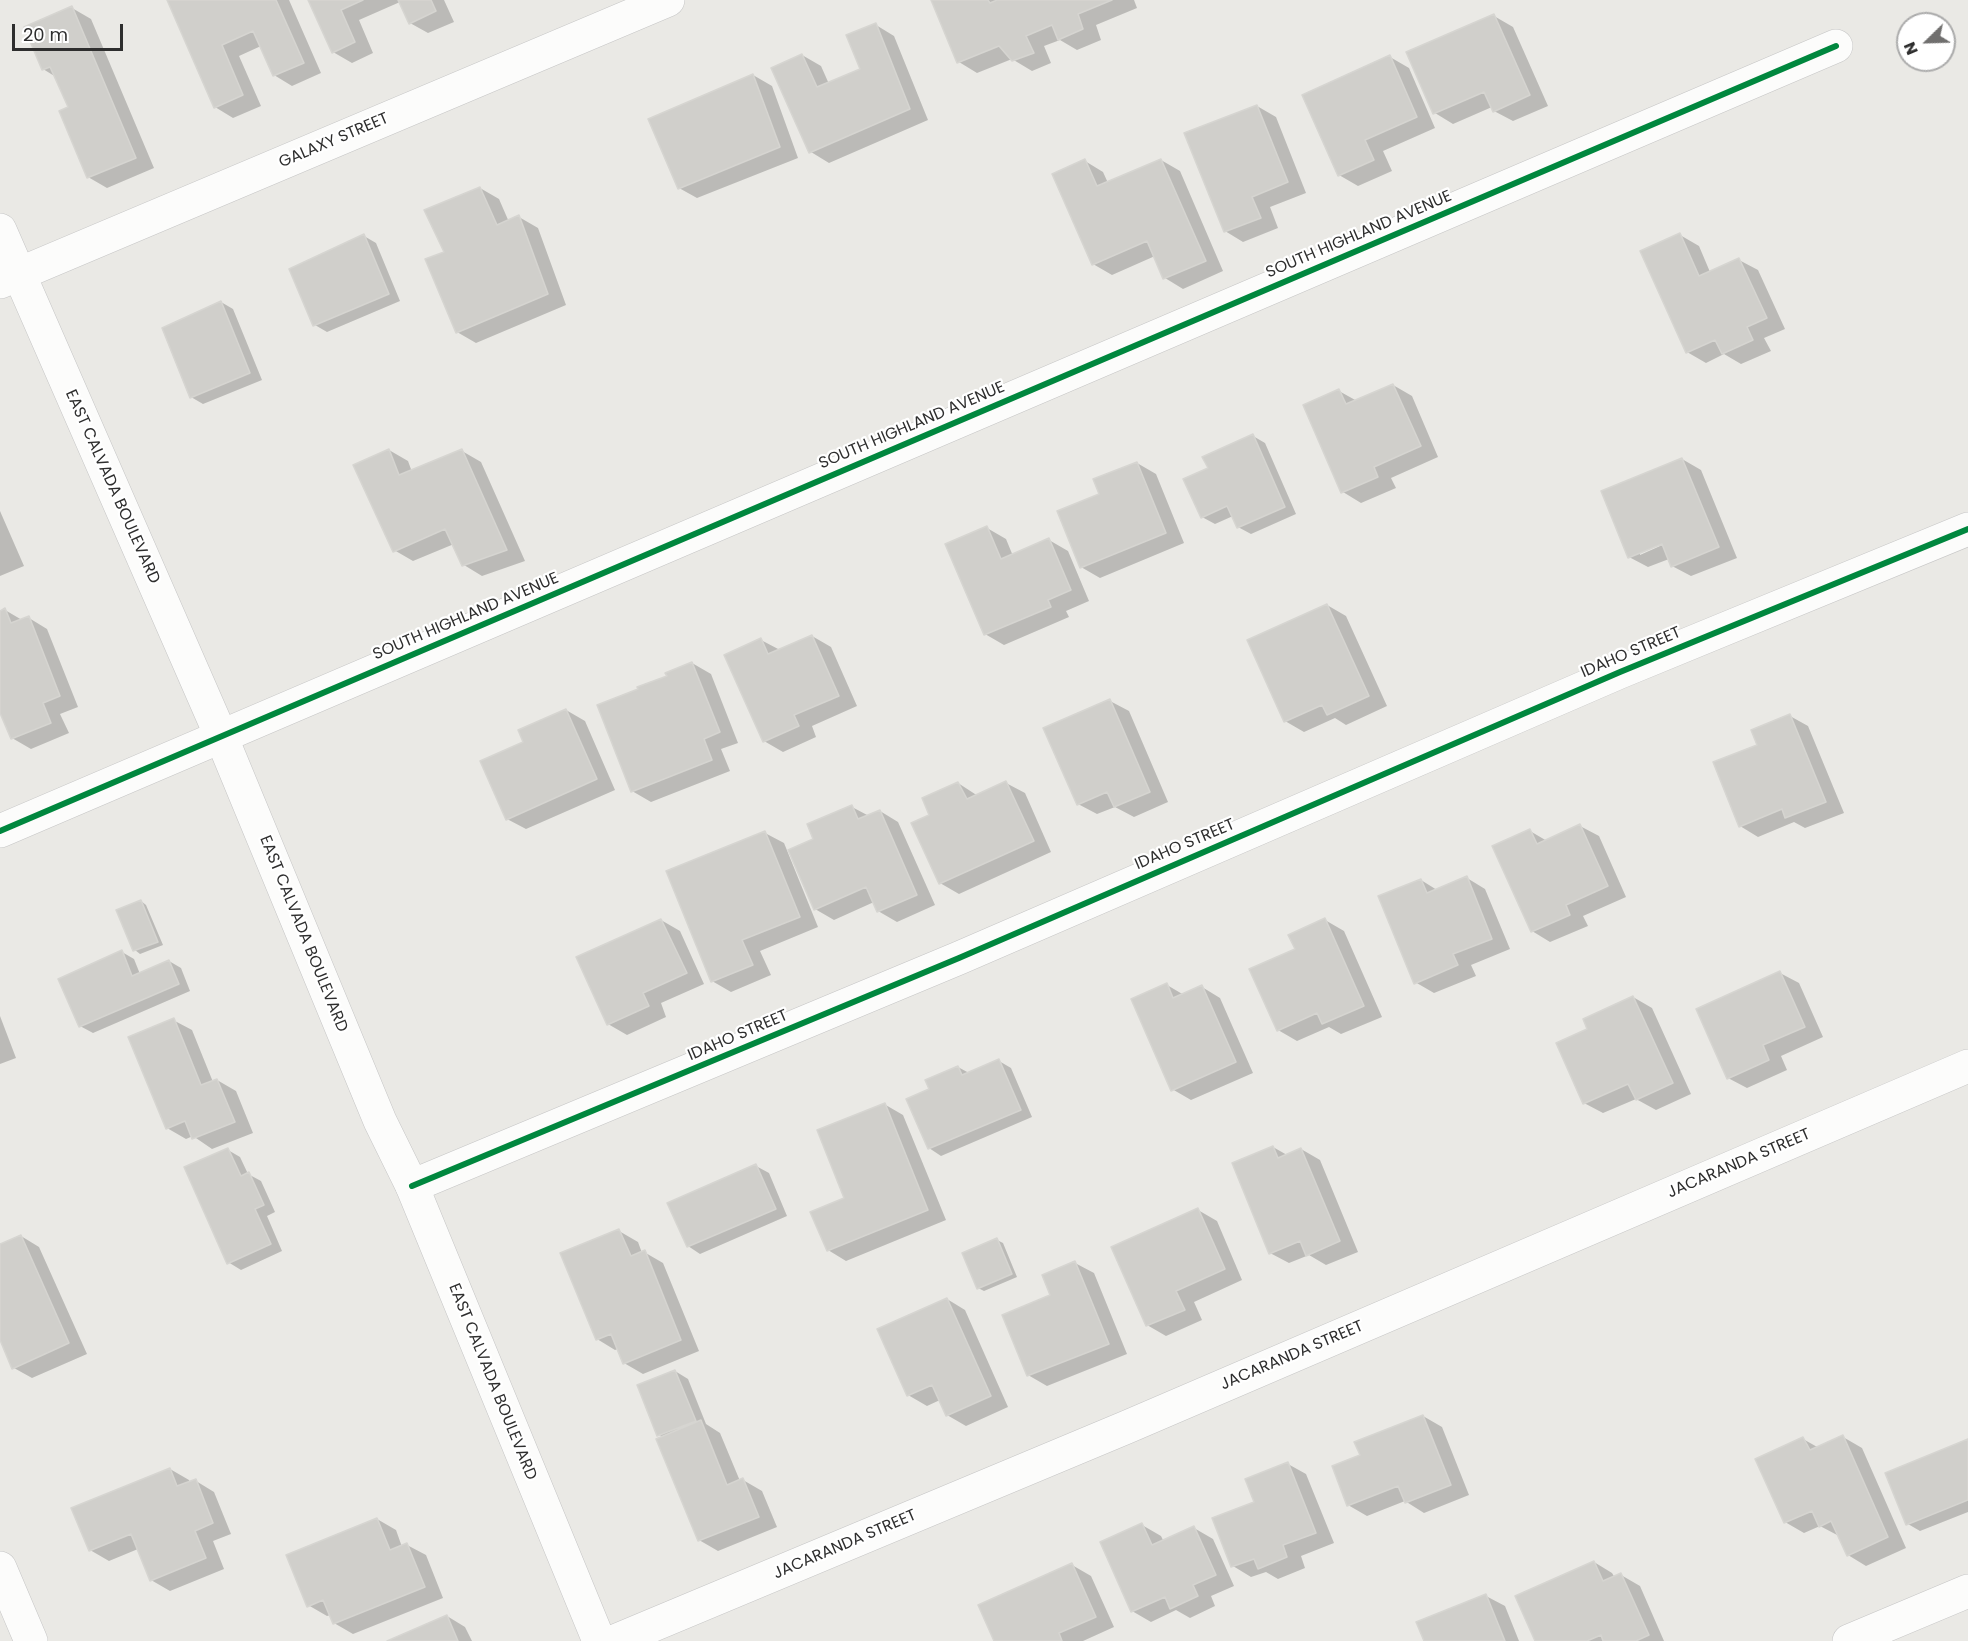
<!DOCTYPE html>
<style>
body{margin:0}
#map{position:relative;width:1968px;height:1641px;overflow:hidden;background:#eae9e5;font-family:Poppins,sans-serif}
canvas{display:block}
.north{position:absolute;left:1896px;top:12px;width:60px;height:60px;box-sizing:border-box;background:#fff;border:2px solid #ababab;border-radius:50%;rotate:247deg;font-size:16px;font-weight:700;line-height:24px;text-align:center;color:#2e2e2e}
.north::after{content:'';display:block;margin:auto;width:21px;height:27px;background:#706f6e;clip-path:polygon(50% 0,100% 100%,50% 72%,0 100%)}
.scale{position:absolute;left:12px;top:24px;width:111px;height:27px;box-sizing:border-box;border:3px solid #2e2e2e;border-top:0;padding-left:8px;font-size:18px;line-height:21px;white-space:nowrap;color:#2e2e2e;-webkit-text-stroke:4px #fff;paint-order:stroke}
</style>
<div id="map">
<canvas width="1968" height="1641"></canvas>
<div class="north">N</div>
<div class="scale">20 m</div>
</div>
<script>
const context = document.querySelector('canvas').getContext('2d');
context.lineJoin = 'round';
function fillPath(path, color) { context.fillStyle = color; context.fill(path, 'evenodd'); }
function strokePath(path, color, width, dash) { context.strokeStyle = color; context.lineWidth = width; context.lineCap = dash ? 'butt' : 'round'; context.setLineDash(dash || []); context.stroke(path); }
function label(font, color, halo, rows, align = 'center') {
  context.font = font + ' Poppins,sans-serif'; context.lineWidth = 4.5; context.setLineDash([]); context.textBaseline = 'middle'; context.strokeStyle = halo; context.fillStyle = color; for (const [text, x, y, turn = 0] of rows) {
    context.save(); context.translate(x, y); context.rotate((+turn || 0) * Math.PI / 180); context.textAlign = isNaN(turn) ? turn : align; if (halo) context.strokeText(text, 0, 0); context.fillText(text, 0, 0); context.restore();
  }
}
fillPath(new Path2D(`
 M 168,0 L 289,0 L 321,73 L 292,86 L 274,75 L 261,46 L 239,56 L 261,106 L 233,118 L 215,107 Z
 M 310,0 L 444,0 L 454,22 L 428,33 L 410,23 L 400,2 L 359,20 L 373,53 L 352,63 L 333,52 Z
 M 933,0 L 1134,0 L 1137,8 L 1096,25 L 1101,40 L 1077,50 L 1060,40 L 1044,46 L 1051,63 L 1032,71 L 1012,59 L 977,73 L 959,62 Z
 M 72,8 L 91,19 L 154,168 L 107,188 L 88,177 L 69,108 L 56,77 L 43,69 Z
 M 1494,16 L 1513,27 L 1548,106 L 1513,121 L 1494,111 L 1492,107 L 1453,124 L 1435,113 Z
 M 876,25 L 894,36 L 928,120 L 829,163 L 811,152 L 802,55 L 821,66 L 829,84 L 862,69 Z
 M 1390,57 L 1409,68 L 1435,128 L 1383,151 L 1392,171 L 1358,186 L 1339,175 Z
 M 753,75 L 772,86 L 798,158 L 697,198 L 679,188 Z
 M 1257,106 L 1276,117 L 1306,193 L 1270,207 L 1278,228 L 1243,242 L 1225,231 Z
 M 1161,160 L 1180,171 L 1223,271 L 1183,289 L 1165,278 L 1155,256 L 1112,275 L 1093,264 L 1085,161 L 1103,172 L 1108,183 Z
 M 480,188 L 499,199 L 509,222 L 519,217 L 538,228 L 566,305 L 476,343 L 457,332 L 446,253 Z
 M 1680,235 L 1699,246 L 1710,272 L 1739,260 L 1758,270 L 1785,329 L 1764,338 L 1771,351 L 1741,364 L 1724,354 L 1706,363 L 1687,352 Z
 M 364,236 L 376,243 L 400,301 L 327,332 L 315,325 Z
 M 221,302 L 233,309 L 262,380 L 203,404 L 191,397 Z
 M 1393,385 L 1412,396 L 1438,457 L 1391,478 L 1396,488 L 1361,503 L 1343,492 L 1339,391 L 1357,401 Z
 M 1253,436 L 1265,443 L 1296,514 L 1251,534 L 1238,527 L 1233,516 L 1215,524 L 1202,517 L 1210,469 Z
 M 389,450 L 408,461 L 412,472 L 462,451 L 481,462 L 525,561 L 482,576 L 464,565 L 454,544 L 413,561 L 394,550 Z
 M 1682,459 L 1701,470 L 1737,558 L 1691,576 L 1672,566 L 1669,559 L 1648,567 L 1629,557 ZM 1668,539 L 1669,542 L 1640,555 L 1640,551 Z
 M 1137,463 L 1156,474 L 1184,543 L 1100,578 L 1081,567 L 1101,495 Z
 M 0,511 L 24,566 L 0,576 Z
 M 987,528 L 1006,539 L 1013,556 L 1049,540 L 1068,551 L 1089,601 L 1066,611 L 1069,617 L 1004,645 L 985,634 Z
 M 1327,605 L 1346,616 L 1387,706 L 1346,725 L 1335,718 L 1304,732 L 1285,721 Z
 M 5,610 L 22,620 L 29,618 L 47,629 L 78,707 L 60,714 L 69,733 L 31,749 L 12,738 L 0,709 L 0,612 Z
 M 812,636 L 831,647 L 857,706 L 812,726 L 816,737 L 783,752 L 764,741 L 761,640 L 780,650 Z
 M 692,663 L 711,674 L 738,743 L 721,749 L 730,771 L 651,802 L 632,791 L 669,677 Z
 M 1110,701 L 1129,711 L 1168,802 L 1134,817 L 1115,807 L 1097,814 L 1078,804 Z
 M 566,710 L 585,721 L 615,790 L 526,829 L 507,819 L 525,743 Z
 M 1790,716 L 1808,726 L 1844,813 L 1805,828 L 1794,822 L 1758,837 L 1740,826 L 1759,746 Z
 M 958,783 L 978,796 L 1006,783 L 1025,793 L 1051,852 L 959,894 L 940,883 L 931,816 Z
 M 852,807 L 869,816 L 880,811 L 898,822 L 935,905 L 897,922 L 878,911 L 874,902 L 834,920 L 815,909 L 815,839 Z
 M 1580,826 L 1599,836 L 1626,897 L 1583,916 L 1588,926 L 1550,942 L 1532,931 L 1530,831 L 1547,841 Z
 M 765,833 L 784,843 L 818,927 L 760,951 L 771,975 L 731,992 L 712,981 Z
 M 1467,878 L 1485,889 L 1510,949 L 1471,965 L 1476,976 L 1434,993 L 1415,982 L 1421,880 L 1437,890 Z
 M 141,901 L 146,905 L 163,945 L 140,954 L 135,950 Z
 M 661,920 L 680,931 L 704,984 L 661,1003 L 666,1017 L 627,1035 L 608,1024 Z
 M 1325,920 L 1344,931 L 1382,1017 L 1341,1034 L 1329,1027 L 1297,1041 L 1278,1030 L 1297,950 Z
 M 122,952 L 134,959 L 140,974 L 169,961 L 181,968 L 190,991 L 93,1033 L 80,1026 Z
 M 1780,973 L 1799,983 L 1823,1037 L 1781,1056 L 1787,1070 L 1747,1088 L 1728,1078 Z
 M 1167,985 L 1184,995 L 1202,987 L 1220,998 L 1253,1073 L 1191,1100 L 1172,1089 Z
 M 1633,997 L 1652,1008 L 1691,1094 L 1656,1110 L 1636,1099 L 1603,1113 L 1584,1103 L 1589,1029 Z
 M 0,1016 L 16,1058 L 0,1064 Z
 M 173,1020 L 192,1030 L 213,1082 L 217,1080 L 236,1091 L 253,1133 L 212,1149 L 193,1136 L 186,1139 L 167,1128 Z
 M 999,1061 L 1011,1068 L 1032,1117 L 941,1156 L 929,1148 L 931,1090 L 958,1067 L 969,1073 Z
 M 884,1104 L 903,1115 L 946,1220 L 846,1261 L 828,1250 Z
 M 1273,1147 L 1287,1155 L 1301,1149 L 1320,1160 L 1358,1252 L 1326,1265 L 1309,1255 L 1289,1263 L 1270,1253 Z
 M 228,1150 L 240,1157 L 248,1174 L 261,1181 L 275,1212 L 267,1216 L 282,1251 L 241,1270 L 228,1262 Z
 M 756,1166 L 769,1173 L 787,1216 L 700,1254 L 688,1246 Z
 M 1198,1210 L 1217,1221 L 1242,1280 L 1194,1302 L 1202,1320 L 1166,1336 L 1147,1325 Z
 M 619,1231 L 638,1242 L 642,1253 L 644,1252 L 663,1263 L 699,1351 L 643,1374 L 624,1363 L 618,1349 L 615,1350 L 597,1339 Z
 M 21,1236 L 39,1247 L 87,1354 L 32,1378 L 14,1368 L 0,1337 L 0,1246 Z
 M 997,1240 L 1003,1243 L 1017,1277 L 984,1291 L 978,1288 Z
 M 1075,1263 L 1094,1273 L 1127,1354 L 1047,1386 L 1028,1375 L 1052,1296 Z
 M 947,1299 L 965,1310 L 1008,1407 L 966,1426 L 947,1415 L 940,1400 L 927,1406 L 908,1395 Z
 M 675,1371 L 688,1379 L 706,1424 L 720,1433 L 740,1481 L 743,1480 L 762,1491 L 777,1527 L 718,1551 L 699,1540 L 664,1437 L 659,1435 Z
 M 1423,1416 L 1442,1427 L 1469,1495 L 1424,1513 L 1405,1501 L 1367,1516 L 1348,1505 L 1362,1456 Z
 M 1843,1437 L 1862,1448 L 1906,1548 L 1866,1566 L 1848,1555 L 1839,1536 L 1820,1526 L 1804,1533 L 1785,1522 L 1803,1439 L 1819,1448 Z
 M 1968,1441 L 1968,1512 L 1920,1531 L 1908,1524 Z
 M 1288,1464 L 1306,1474 L 1334,1543 L 1301,1556 L 1305,1568 L 1278,1579 L 1266,1572 L 1251,1577 L 1233,1566 L 1256,1502 Z
 M 170,1469 L 189,1480 L 190,1483 L 196,1481 L 214,1492 L 231,1534 L 213,1541 L 224,1569 L 170,1591 L 151,1580 L 138,1549 L 109,1561 L 90,1550 Z
 M 377,1519 L 396,1530 L 402,1547 L 407,1545 L 426,1555 L 443,1598 L 353,1634 L 334,1623 L 331,1615 L 327,1616 L 308,1605 Z
 M 1142,1525 L 1161,1536 L 1164,1542 L 1194,1528 L 1213,1539 L 1234,1586 L 1211,1596 L 1215,1606 L 1190,1618 L 1176,1610 L 1151,1622 L 1132,1611 Z
 M 1594,1562 L 1612,1573 L 1615,1578 L 1621,1575 L 1640,1586 L 1664,1641 L 1537,1641 Z
 M 1072,1565 L 1091,1576 L 1114,1627 L 1083,1641 L 995,1641 Z
 M 1486,1596 L 1505,1606 L 1519,1641 L 1426,1641 Z
 M 447,1616 L 465,1627 L 472,1641 L 391,1641 Z`), '#0003');
const building = new Path2D(`
 M 167,0 L 276,0 L 304,63 L 273,76 L 253,31 L 222,45 L 243,95 L 214,108 Z
 M 308,0 L 363,0 L 341,10 L 355,42 L 332,53 Z
 M 398,0 L 431,0 L 436,11 L 409,24 Z
 M 931,0 L 988,0 L 990,3 L 997,0 L 1112,0 L 1078,14 L 1083,29 L 1058,40 L 1052,25 L 1026,36 L 1034,53 L 1012,61 L 999,46 L 957,63 Z
 M 72,6 L 136,158 L 87,178 L 59,111 L 68,107 L 50,67 L 42,70 L 24,27 Z
 M 1494,14 L 1530,95 L 1493,112 L 1484,92 L 1433,114 L 1406,52 Z
 M 876,23 L 910,109 L 809,153 L 771,68 L 802,54 L 817,87 L 860,69 L 846,35 Z
 M 1390,55 L 1417,117 L 1365,140 L 1374,160 L 1338,176 L 1302,95 Z
 M 753,74 L 780,147 L 678,189 L 648,119 Z
 M 1257,105 L 1288,182 L 1252,197 L 1261,218 L 1224,232 L 1184,133 Z
 M 1085,159 L 1097,186 L 1161,159 L 1206,261 L 1163,279 L 1147,241 L 1092,265 L 1052,174 Z
 M 480,187 L 497,225 L 519,215 L 548,294 L 456,333 L 425,259 L 444,252 L 424,210 Z
 M 1680,233 L 1699,276 L 1739,258 L 1767,318 L 1747,327 L 1753,340 L 1722,354 L 1715,340 L 1686,353 L 1640,251 Z
 M 364,234 L 389,294 L 313,326 L 289,269 Z
 M 221,301 L 250,373 L 190,398 L 162,328 Z
 M 1393,384 L 1421,446 L 1374,467 L 1378,477 L 1341,493 L 1303,405 L 1339,389 L 1346,404 Z
 M 1253,434 L 1285,507 L 1237,528 L 1227,506 L 1201,518 L 1183,479 L 1208,468 L 1202,457 Z
 M 389,449 L 399,475 L 462,449 L 507,550 L 462,566 L 445,529 L 393,552 L 353,465 Z
 M 1682,458 L 1719,547 L 1671,567 L 1662,544 L 1628,558 L 1601,491 Z
 M 1137,462 L 1166,533 L 1080,568 L 1057,511 L 1099,494 L 1093,479 Z
 M 987,526 L 1001,559 L 1049,538 L 1071,590 L 1048,600 L 1051,607 L 984,635 L 945,544 Z
 M 1327,604 L 1369,696 L 1327,715 L 1322,705 L 1284,722 L 1247,640 Z
 M 5,608 L 11,623 L 29,616 L 60,696 L 43,703 L 51,723 L 11,739 L 0,713 L 0,611 Z
 M 812,635 L 839,696 L 794,715 L 799,726 L 763,742 L 724,655 L 761,638 L 768,654 Z
 M 692,662 L 720,732 L 704,739 L 712,760 L 631,792 L 597,705 L 638,689 L 637,687 L 667,676 L 665,673 Z
 M 1110,699 L 1150,792 L 1114,807 L 1107,792 L 1077,805 L 1043,728 Z
 M 566,709 L 597,779 L 506,820 L 480,761 L 523,742 L 518,730 Z
 M 1790,714 L 1826,802 L 1785,818 L 1782,809 L 1739,827 L 1713,762 L 1757,745 L 1751,730 Z
 M 1006,781 L 1034,841 L 939,884 L 911,823 L 929,815 L 922,798 L 958,782 L 967,799 Z
 M 852,805 L 858,819 L 880,810 L 917,895 L 877,912 L 866,887 L 814,910 L 788,850 L 813,839 L 807,824 Z
 M 1580,824 L 1608,886 L 1566,905 L 1570,915 L 1531,932 L 1492,846 L 1530,829 L 1537,844 Z
 M 765,831 L 800,917 L 742,940 L 753,965 L 711,982 L 666,871 Z
 M 1467,876 L 1492,939 L 1453,954 L 1458,965 L 1414,984 L 1378,896 L 1421,879 L 1427,893 Z
 M 141,900 L 158,942 L 133,951 L 116,910 Z
 M 1325,918 L 1364,1006 L 1322,1024 L 1317,1013 L 1277,1031 L 1249,969 L 1295,949 L 1288,935 Z
 M 661,919 L 687,973 L 643,993 L 649,1006 L 607,1025 L 576,957 Z
 M 122,950 L 132,976 L 169,960 L 179,984 L 79,1027 L 58,979 Z
 M 1780,971 L 1805,1027 L 1763,1045 L 1769,1060 L 1727,1079 L 1696,1009 Z
 M 1167,983 L 1173,998 L 1202,985 L 1236,1062 L 1171,1091 L 1131,999 Z
 M 1633,996 L 1673,1083 L 1636,1100 L 1628,1084 L 1583,1104 L 1556,1043 L 1587,1029 L 1583,1019 Z
 M 174,1018 L 201,1085 L 217,1079 L 235,1122 L 192,1139 L 185,1121 L 166,1129 L 128,1037 Z
 M 999,1059 L 1021,1110 L 928,1149 L 906,1099 L 929,1089 L 925,1080 L 958,1066 L 962,1075 Z
 M 885,1103 L 928,1210 L 827,1251 L 810,1212 L 844,1198 L 817,1130 Z
 M 1273,1146 L 1278,1158 L 1301,1148 L 1340,1241 L 1306,1256 L 1300,1241 L 1269,1254 L 1232,1163 Z
 M 228,1148 L 241,1176 L 249,1172 L 264,1205 L 255,1209 L 271,1244 L 227,1264 L 184,1167 Z
 M 756,1164 L 776,1209 L 687,1247 L 667,1203 Z
 M 1198,1208 L 1225,1269 L 1176,1291 L 1185,1310 L 1146,1326 L 1111,1247 Z
 M 619,1229 L 631,1256 L 645,1250 L 681,1340 L 623,1364 L 611,1334 L 596,1340 L 560,1253 Z
 M 21,1235 L 69,1343 L 12,1369 L 0,1340 L 0,1244 Z
 M 997,1238 L 1012,1274 L 977,1289 L 962,1253 Z
 M 1075,1261 L 1109,1344 L 1027,1376 L 1002,1315 L 1050,1295 L 1042,1275 Z
 M 947,1298 L 991,1396 L 946,1416 L 932,1385 L 907,1396 L 877,1329 Z
 M 675,1370 L 696,1421 L 657,1436 L 637,1385 Z
 M 1423,1415 L 1451,1485 L 1405,1503 L 1398,1486 L 1347,1506 L 1332,1466 L 1360,1455 L 1354,1442 Z
 M 701,1420 L 727,1485 L 743,1478 L 759,1517 L 698,1541 L 656,1439 Z
 M 1843,1435 L 1888,1537 L 1847,1556 L 1831,1521 L 1819,1527 L 1812,1511 L 1784,1523 L 1755,1459 L 1803,1437 L 1810,1450 Z
 M 1968,1439 L 1968,1500 L 1906,1525 L 1885,1473 Z
 M 1288,1462 L 1316,1533 L 1283,1545 L 1287,1557 L 1258,1569 L 1254,1559 L 1231,1567 L 1212,1518 L 1254,1502 L 1245,1479 Z
 M 170,1468 L 177,1486 L 196,1479 L 213,1523 L 195,1531 L 206,1558 L 150,1581 L 131,1534 L 89,1551 L 71,1508 Z
 M 377,1518 L 390,1550 L 407,1543 L 425,1587 L 333,1624 L 323,1600 L 307,1607 L 286,1555 Z
 M 1142,1523 L 1152,1545 L 1194,1526 L 1216,1575 L 1193,1585 L 1198,1596 L 1170,1609 L 1165,1597 L 1131,1612 L 1100,1542 Z
 M 1594,1561 L 1603,1581 L 1621,1573 L 1649,1635 L 1636,1641 L 1603,1641 L 1601,1635 L 1587,1641 L 1535,1641 L 1515,1596 Z
 M 1072,1563 L 1096,1617 L 1059,1633 L 1062,1641 L 994,1641 L 978,1605 Z
 M 1486,1594 L 1505,1641 L 1424,1641 L 1416,1622 Z
 M 447,1615 L 458,1641 L 387,1641 Z`);
fillPath(building, '#d0cfcb');
strokePath(building, '#d6d5d1', 1.5);
const minor = new Path2D(`
 M 0,282 L 668,0
 M 0,831 L 1836,46
 M 412,1186 L 959,958 L 1620,672 L 1968,529
 M 0,1568 L 31,1641
 M 615,1641 L 1127,1427 L 1968,1066
 M 1849,1641 L 1968,1591`);
const secondary = new Path2D(`
 M 0,230 L 221,736 L 380,1121 L 412,1186 L 599,1641`);
strokePath(minor, '#c5c5c5', 34);
strokePath(secondary, '#c5c5c5', 34);
strokePath(minor, '#fcfcfb', 33);
strokePath(secondary, '#fcfcfb', 33);
strokePath(new Path2D(`
 M 0,831 L 1836,46
 M 412,1186 L 959,958 L 1620,672 L 1968,529`), '#00873e', 6);
label('16px', '#2e2e2e', '#fff', [
 ["GALAXY STREET",334,141,-23],
 ["SOUTH HIGHLAND AVENUE",1359,235,-23],
 ["SOUTH HIGHLAND AVENUE",912,426,-23],
 ["EAST CALVADA BOULEVARD",112,487,66],
 ["SOUTH HIGHLAND AVENUE",466,617,-23],
 ["IDAHO STREET",1631,653,-23],
 ["IDAHO STREET",1185,845,-23],
 ["EAST CALVADA BOULEVARD",303,934,68],
 ["IDAHO STREET",738,1036,-23],
 ["JACARANDA STREET",1739,1164,-23],
 ["JACARANDA STREET",1292,1356,-23],
 ["EAST CALVADA BOULEVARD",492,1382,68],
 ["JACARANDA STREET",845,1545,-23]
]);
</script>
